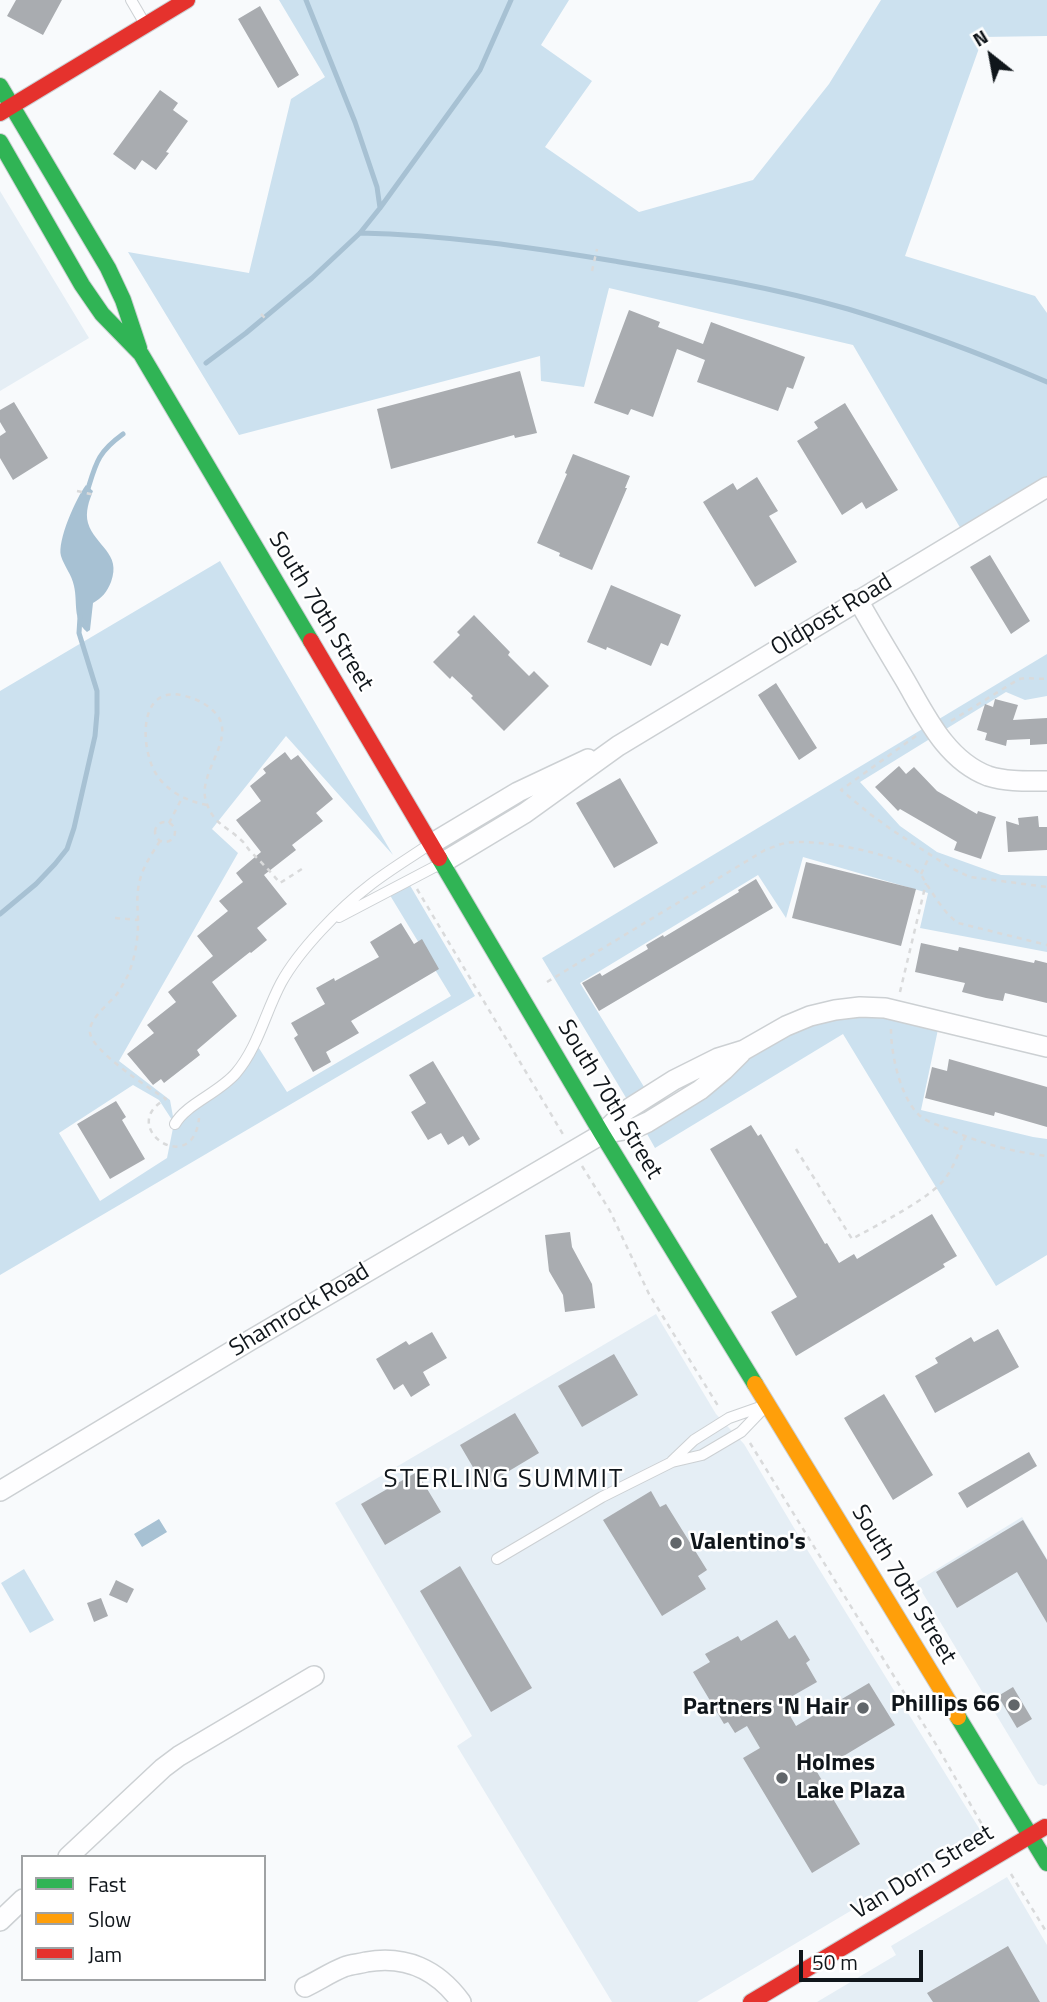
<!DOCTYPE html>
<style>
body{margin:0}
#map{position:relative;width:1047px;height:2002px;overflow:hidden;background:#f8fafc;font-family:"Titillium Web",sans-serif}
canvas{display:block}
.legend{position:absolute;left:21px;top:1855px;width:245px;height:126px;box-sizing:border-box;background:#fff;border:2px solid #9fa2a4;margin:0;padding:9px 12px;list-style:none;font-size:21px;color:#10161b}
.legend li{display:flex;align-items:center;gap:14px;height:35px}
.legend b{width:35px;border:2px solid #9fa2a4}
.north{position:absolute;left:956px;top:21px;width:70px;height:70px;-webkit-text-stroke:5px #fff;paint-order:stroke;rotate:329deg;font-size:19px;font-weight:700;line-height:28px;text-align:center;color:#10161b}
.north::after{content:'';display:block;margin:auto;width:24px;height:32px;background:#10161b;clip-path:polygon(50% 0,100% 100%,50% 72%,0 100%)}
.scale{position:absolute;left:799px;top:1950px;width:124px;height:32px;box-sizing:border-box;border:4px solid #10161b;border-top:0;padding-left:9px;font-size:21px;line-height:24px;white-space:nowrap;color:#10161b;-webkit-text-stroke:5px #fff;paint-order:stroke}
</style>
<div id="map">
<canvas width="1047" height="2002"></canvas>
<ul class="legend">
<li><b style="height:9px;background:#30b455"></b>Fast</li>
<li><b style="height:9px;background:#ff9f0a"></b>Slow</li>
<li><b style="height:9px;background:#e5322d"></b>Jam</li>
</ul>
<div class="north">N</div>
<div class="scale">50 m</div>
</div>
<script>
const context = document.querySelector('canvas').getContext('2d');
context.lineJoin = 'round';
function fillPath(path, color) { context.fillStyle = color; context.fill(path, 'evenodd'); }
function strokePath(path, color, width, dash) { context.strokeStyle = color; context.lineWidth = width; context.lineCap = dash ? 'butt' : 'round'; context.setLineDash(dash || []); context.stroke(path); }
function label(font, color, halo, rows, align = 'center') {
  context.font = font + ' "Titillium Web",sans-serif'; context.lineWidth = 5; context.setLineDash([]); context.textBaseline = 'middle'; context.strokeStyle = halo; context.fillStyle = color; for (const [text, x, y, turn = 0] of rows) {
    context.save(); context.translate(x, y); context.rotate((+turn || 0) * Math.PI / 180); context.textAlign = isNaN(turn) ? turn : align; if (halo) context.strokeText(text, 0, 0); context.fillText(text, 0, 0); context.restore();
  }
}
fillPath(new Path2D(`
 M 0,191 L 89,338 L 0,391 Z
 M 656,1314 L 716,1414 L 744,1444 L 803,1543 L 982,1833 L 697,2002 L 612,2002 L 457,1746 L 472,1736 L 335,1503 Z
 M 1022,1517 L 1047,1559 L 1047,1784 L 1044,1786 L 1038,1784 L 916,1582 Z
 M 1007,1877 L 1047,1945 L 1047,2002 L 817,2002 L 896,1955 L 891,1946 Z`), '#e5eef5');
fillPath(new Path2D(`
 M 279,0 L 569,0 L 541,45 L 592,81 L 545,147 L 639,212 L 753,180 L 829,84 L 881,0 L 1047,0 L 1047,36 L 983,37 L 905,256 L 1035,296 L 1047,313 L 1047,487 L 965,536 L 853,345 L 609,288 L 584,387 L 541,381 L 540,356 L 239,435 L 128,252 L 249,273 L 291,99 L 325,77 Z
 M 220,561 L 393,855 L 286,736 L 212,829 L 238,853 L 119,1061 L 170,1100 L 174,1122 L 216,1091 L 255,1042 L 287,1092 L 451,996 L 388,892 L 408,882 L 475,996 L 0,1275 L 0,691 ZM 133,1085 L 159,1100 L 174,1123 L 167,1158 L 100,1201 L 59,1133 Z
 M 1047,654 L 1047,696 L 1025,700 L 1006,692 L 860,782 L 900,826 L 937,852 L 1001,875 L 1047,876 L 1047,952 L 920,928 L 928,893 L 803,857 L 786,918 L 758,875 L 580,983 L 649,1095 L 631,1106 L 542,958 Z
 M 835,1010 L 940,1020 L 921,1110 L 1033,1137 L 1047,1139 L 1047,1255 L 996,1286 L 843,1034 L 655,1148 L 642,1125 L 724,1070 Z
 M 24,1569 L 54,1620 L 30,1633 L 1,1583 Z`), '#cce1ef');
fillPath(new Path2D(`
 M 86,485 L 93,491 C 89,501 85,512 88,523 C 95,546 122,553 111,582 C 107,592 102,598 93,603 L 90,630 L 87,632 C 72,619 78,603 74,586 C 72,575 64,566 61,556 C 57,541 76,498 86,485 Z
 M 159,1519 L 167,1532 L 142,1547 L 134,1534 Z`), '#a7c1d3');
strokePath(new Path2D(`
 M 306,0 L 355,122 L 377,187 L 380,208
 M 360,233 C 446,235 529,247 614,261 C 692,274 771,287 848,309 C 915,329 982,354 1047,382
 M 206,363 L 246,333 L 312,278 L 360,233 L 380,208 L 480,70 L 511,0
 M 87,492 C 96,463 97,453 123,434
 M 0,914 L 36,884 L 55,864 L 67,849 L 74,828 L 95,736 L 97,713 L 97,691 L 79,633 L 80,617`), '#a7c1d3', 5);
fillPath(new Path2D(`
 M 16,0 L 62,0 L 43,35 L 7,16 Z
 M 260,6 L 299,75 L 278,88 L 238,19 Z
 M 160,90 L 178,103 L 173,110 L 188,121 L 166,152 L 169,153 L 156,170 L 142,160 L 135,170 L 113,154 Z
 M 629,310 L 660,322 L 658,327 L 703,344 L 711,322 L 805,357 L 793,389 L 787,387 L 778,411 L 697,382 L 705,360 L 677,349 L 653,417 L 631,409 L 628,415 L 594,403 Z
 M 520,371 L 537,433 L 515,438 L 514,435 L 391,469 L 377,409 Z
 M 14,402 L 48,458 L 13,480 L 0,458 L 0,436 L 6,432 L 0,422 L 0,410 Z
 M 845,403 L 898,490 L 866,509 L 862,502 L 842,515 L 797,441 L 818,428 L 814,422 Z
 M 573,454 L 630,476 L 625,488 L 627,488 L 592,570 L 559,556 L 560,553 L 537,543 L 567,474 L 565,473 Z
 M 757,477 L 778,511 L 769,516 L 797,562 L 755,587 L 703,502 L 733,483 L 737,490 Z
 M 990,555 L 1030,621 L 1011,634 L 970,567 Z
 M 611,585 L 681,615 L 668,646 L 661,643 L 651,666 L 607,647 L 606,650 L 587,642 Z
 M 474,615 L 510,652 L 508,655 L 529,676 L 534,671 L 549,686 L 504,731 L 471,698 L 473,696 L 452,676 L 450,679 L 433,662 L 460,635 L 457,632 Z
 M 776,683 L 817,748 L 799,760 L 758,695 Z
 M 995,699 L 1018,705 L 1013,720 L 1047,718 L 1047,744 L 1030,745 L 1030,739 L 1007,740 L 1006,746 L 985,740 L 987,733 L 977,730 L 985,704 L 993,707 Z
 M 285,752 L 291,760 L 298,755 L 333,799 L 316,813 L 323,821 L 292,845 L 296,850 L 264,875 L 287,904 L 257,928 L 267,940 L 251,953 L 250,952 L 212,982 L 237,1016 L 197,1050 L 200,1055 L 164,1083 L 161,1079 L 153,1085 L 127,1054 L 154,1033 L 147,1025 L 176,1002 L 168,992 L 213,956 L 197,936 L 228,911 L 219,901 L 243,882 L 236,873 L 261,852 L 236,820 L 261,801 L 250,786 L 266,773 L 263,769 Z
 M 899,766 L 906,774 L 914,767 L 937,791 L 977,814 L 978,811 L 996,817 L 981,859 L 954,850 L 957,842 L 900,809 L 898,811 L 875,787 Z
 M 620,778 L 658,843 L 614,868 L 576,803 Z
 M 1038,816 L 1039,827 L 1047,827 L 1047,850 L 1008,852 L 1006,821 L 1019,825 L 1018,818 Z
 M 806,862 L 916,889 L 901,946 L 792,918 Z
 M 756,879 L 773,908 L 599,1011 L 582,983 L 600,973 L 602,976 L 648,949 L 646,945 L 663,935 L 664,937 L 739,892 L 738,890 Z
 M 401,923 L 414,944 L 422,939 L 439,969 L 351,1021 L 359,1033 L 326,1052 L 331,1062 L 313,1072 L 294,1038 L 298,1035 L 291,1023 L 325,1004 L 316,988 L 334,978 L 335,981 L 379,957 L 370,942 Z
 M 921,943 L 958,951 L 959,947 L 1034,963 L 1035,960 L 1047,963 L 1047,1003 L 1005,993 L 1003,1001 L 986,998 L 962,992 L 965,983 L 915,972 Z
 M 949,1059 L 1047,1087 L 1047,1127 L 995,1112 L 994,1116 L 925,1098 L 932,1067 L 947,1071 Z
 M 433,1061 L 480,1139 L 469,1146 L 463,1136 L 448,1145 L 441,1133 L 428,1140 L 411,1112 L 426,1103 L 409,1075 Z
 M 116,1101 L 126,1117 L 122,1120 L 145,1159 L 110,1179 L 77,1124 Z
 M 751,1125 L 758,1136 L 761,1134 L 825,1244 L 827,1243 L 839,1263 L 854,1254 L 857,1259 L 932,1214 L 957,1256 L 943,1264 L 945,1267 L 796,1356 L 771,1312 L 797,1297 L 710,1149 Z
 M 570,1232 L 572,1247 L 592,1284 L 595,1308 L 565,1312 L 563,1295 L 549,1271 L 545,1235 Z
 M 998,1329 L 1019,1367 L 935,1413 L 915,1376 L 938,1363 L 935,1358 L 971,1337 L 974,1342 Z
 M 432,1332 L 447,1358 L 423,1372 L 430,1385 L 411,1397 L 403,1384 L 394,1390 L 376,1359 L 406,1341 L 409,1345 Z
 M 614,1354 L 638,1395 L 582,1427 L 558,1386 Z
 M 884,1394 L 933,1475 L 893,1500 L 844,1418 Z
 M 515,1413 L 539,1453 L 484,1486 L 460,1445 Z
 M 1029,1452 L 1037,1466 L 967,1508 L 958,1493 Z
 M 417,1472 L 441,1512 L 385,1545 L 361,1504 Z
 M 651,1491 L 660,1507 L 666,1504 L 707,1570 L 698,1576 L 706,1589 L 662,1616 L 603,1520 Z
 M 1023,1520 L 1047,1560 L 1047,1623 L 1017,1572 L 957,1608 L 936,1572 Z
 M 460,1566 L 532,1688 L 491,1712 L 420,1591 Z
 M 116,1580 L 134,1589 L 127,1603 L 109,1595 Z
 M 101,1598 L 108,1616 L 94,1622 L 87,1603 Z
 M 777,1620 L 789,1639 L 795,1635 L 810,1660 L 806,1663 L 817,1682 L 782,1702 L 796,1726 L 869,1683 L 895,1725 L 817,1772 L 860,1844 L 812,1873 L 743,1758 L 760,1748 L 747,1726 L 735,1733 L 728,1722 L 724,1724 L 693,1672 L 710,1662 L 705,1654 L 738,1636 L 741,1641 Z
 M 1013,1687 L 1032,1719 L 1017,1728 L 998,1696 Z
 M 1008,1946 L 1040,2002 L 933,2002 L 927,1993 Z`), '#a9acb0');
const lane = new Path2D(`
 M 131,0 L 145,24
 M 339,917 L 440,864
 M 175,1124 C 186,1104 219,1093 236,1073 C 258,1047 265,1013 281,983 C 299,950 340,908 370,885 C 388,871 408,859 427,846
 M 672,1461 L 694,1440 L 729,1418 L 766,1405
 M 497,1559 L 602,1497 L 672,1462 L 702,1455 L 741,1432 L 765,1407`);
const street = new Path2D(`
 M 858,600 C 873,627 889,653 905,680 C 926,716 946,760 988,776 C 1007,782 1027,781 1047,781
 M 431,844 L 518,792 L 588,759
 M 442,863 L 525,813 L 618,746 L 1047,487
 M 602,1134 L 635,1128 L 648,1122 L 700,1090 L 724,1070 L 741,1053
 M 0,1491 L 249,1341 L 602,1134 L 625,1111 L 674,1080 L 718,1058 L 744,1050 L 786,1026 L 810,1016 L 835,1010 L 860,1007 L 885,1008 L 1047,1047
 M 68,1857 L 163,1768 L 179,1756 L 314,1676
 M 0,1921 L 23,1899
 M 305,1987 C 318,1981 331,1972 344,1967 C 351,1964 359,1964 366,1962 C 405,1955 437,1969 461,2002`);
const fast = new Path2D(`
 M 0,86 L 108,268 L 123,300 L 139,348
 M 0,142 L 82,285 L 102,314 L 141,354 L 311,641
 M 439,858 L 602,1134 L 755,1384
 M 958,1717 L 1047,1863`);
const slow = new Path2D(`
 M 755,1384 L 958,1717`);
const jam = new Path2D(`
 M 0,113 L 187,0
 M 311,641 L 439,858
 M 751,2002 L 1045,1827`);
strokePath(lane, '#ccd0d3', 12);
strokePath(street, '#ccd0d3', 22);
strokePath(fast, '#ccd0d3', 18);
strokePath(slow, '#ccd0d3', 18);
strokePath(jam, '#ccd0d3', 18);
strokePath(new Path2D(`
 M 592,271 L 597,249
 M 261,314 L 266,319
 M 77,491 L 95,495
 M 951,721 L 1019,679 L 1025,678 L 1047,679
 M 916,736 L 841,790 L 870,814 L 892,830 L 951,868 L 970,877 L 1047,887
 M 207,805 C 180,800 156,785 149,757 C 141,729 145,685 185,696 C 197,699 209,705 217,715 C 236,739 197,774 206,801 C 213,824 225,825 241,840 C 245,843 247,848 251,852 C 261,862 271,872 280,883 L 305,867
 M155 832a10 10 0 1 1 20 0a10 10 0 1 1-20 0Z
 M 169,823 L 182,798
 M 160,841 C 151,855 142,868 139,884 C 136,897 138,909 138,922 C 138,940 135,958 128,975 C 125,981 121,988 117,994 C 110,1003 88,1019 90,1033 C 93,1052 149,1088 166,1099 C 115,1126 193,1180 199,1118
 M 921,874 L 930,855
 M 417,889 L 564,1136
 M 115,918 L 138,920
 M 547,982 L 765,850 C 772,848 779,844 786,843 C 814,838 897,853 918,872 C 922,875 924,880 927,885 C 936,898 945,914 958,923 L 1047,945
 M 900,992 L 926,883
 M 891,1029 C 891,1054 900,1097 919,1115 C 927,1122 938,1125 948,1129 C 979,1143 1013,1152 1047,1156
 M 796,1149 L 852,1239 C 875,1226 934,1197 947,1176 C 955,1164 960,1150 965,1137
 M 582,1166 L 610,1211 L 649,1294 L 720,1409
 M 750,1443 L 937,1746 L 988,1835
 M 1011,1874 L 1047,1933`), '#d9dadb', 2.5, [5, 5]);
strokePath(lane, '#fefeff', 10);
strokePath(street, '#fefeff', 19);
strokePath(fast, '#30b455', 16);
strokePath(slow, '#ff9f0a', 16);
strokePath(jam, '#e5322d', 16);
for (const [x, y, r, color] of [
 [676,1543,7,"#61666a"],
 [1014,1705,7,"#61666a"],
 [863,1708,7,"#61666a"],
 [782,1778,7,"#61666a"]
]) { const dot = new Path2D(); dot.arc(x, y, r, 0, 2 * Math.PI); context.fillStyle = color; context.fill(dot); strokePath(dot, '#fff', 2.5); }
label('24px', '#10161b', '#fff', [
 ["South 70th Street",320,612,59],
 ["Oldpost Road",832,616,-31],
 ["South 70th Street",609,1100,59],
 ["Shamrock Road",300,1311,-31],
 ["South 70th Street",903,1585,59],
 ["Van Dorn Street",923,1873,-31]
]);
label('bold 24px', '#10161b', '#fff', [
 ["Valentino's",690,1543],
 ["Phillips 66",1000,1705,"right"],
 ["Partners 'N Hair",849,1708,"right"],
 ["Holmes",796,1764],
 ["Lake Plaza",796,1792]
], 'left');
context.letterSpacing = '2px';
label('26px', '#10161b', '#fff', [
 ["STERLING SUMMIT",504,1481]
]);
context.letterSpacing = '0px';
</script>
